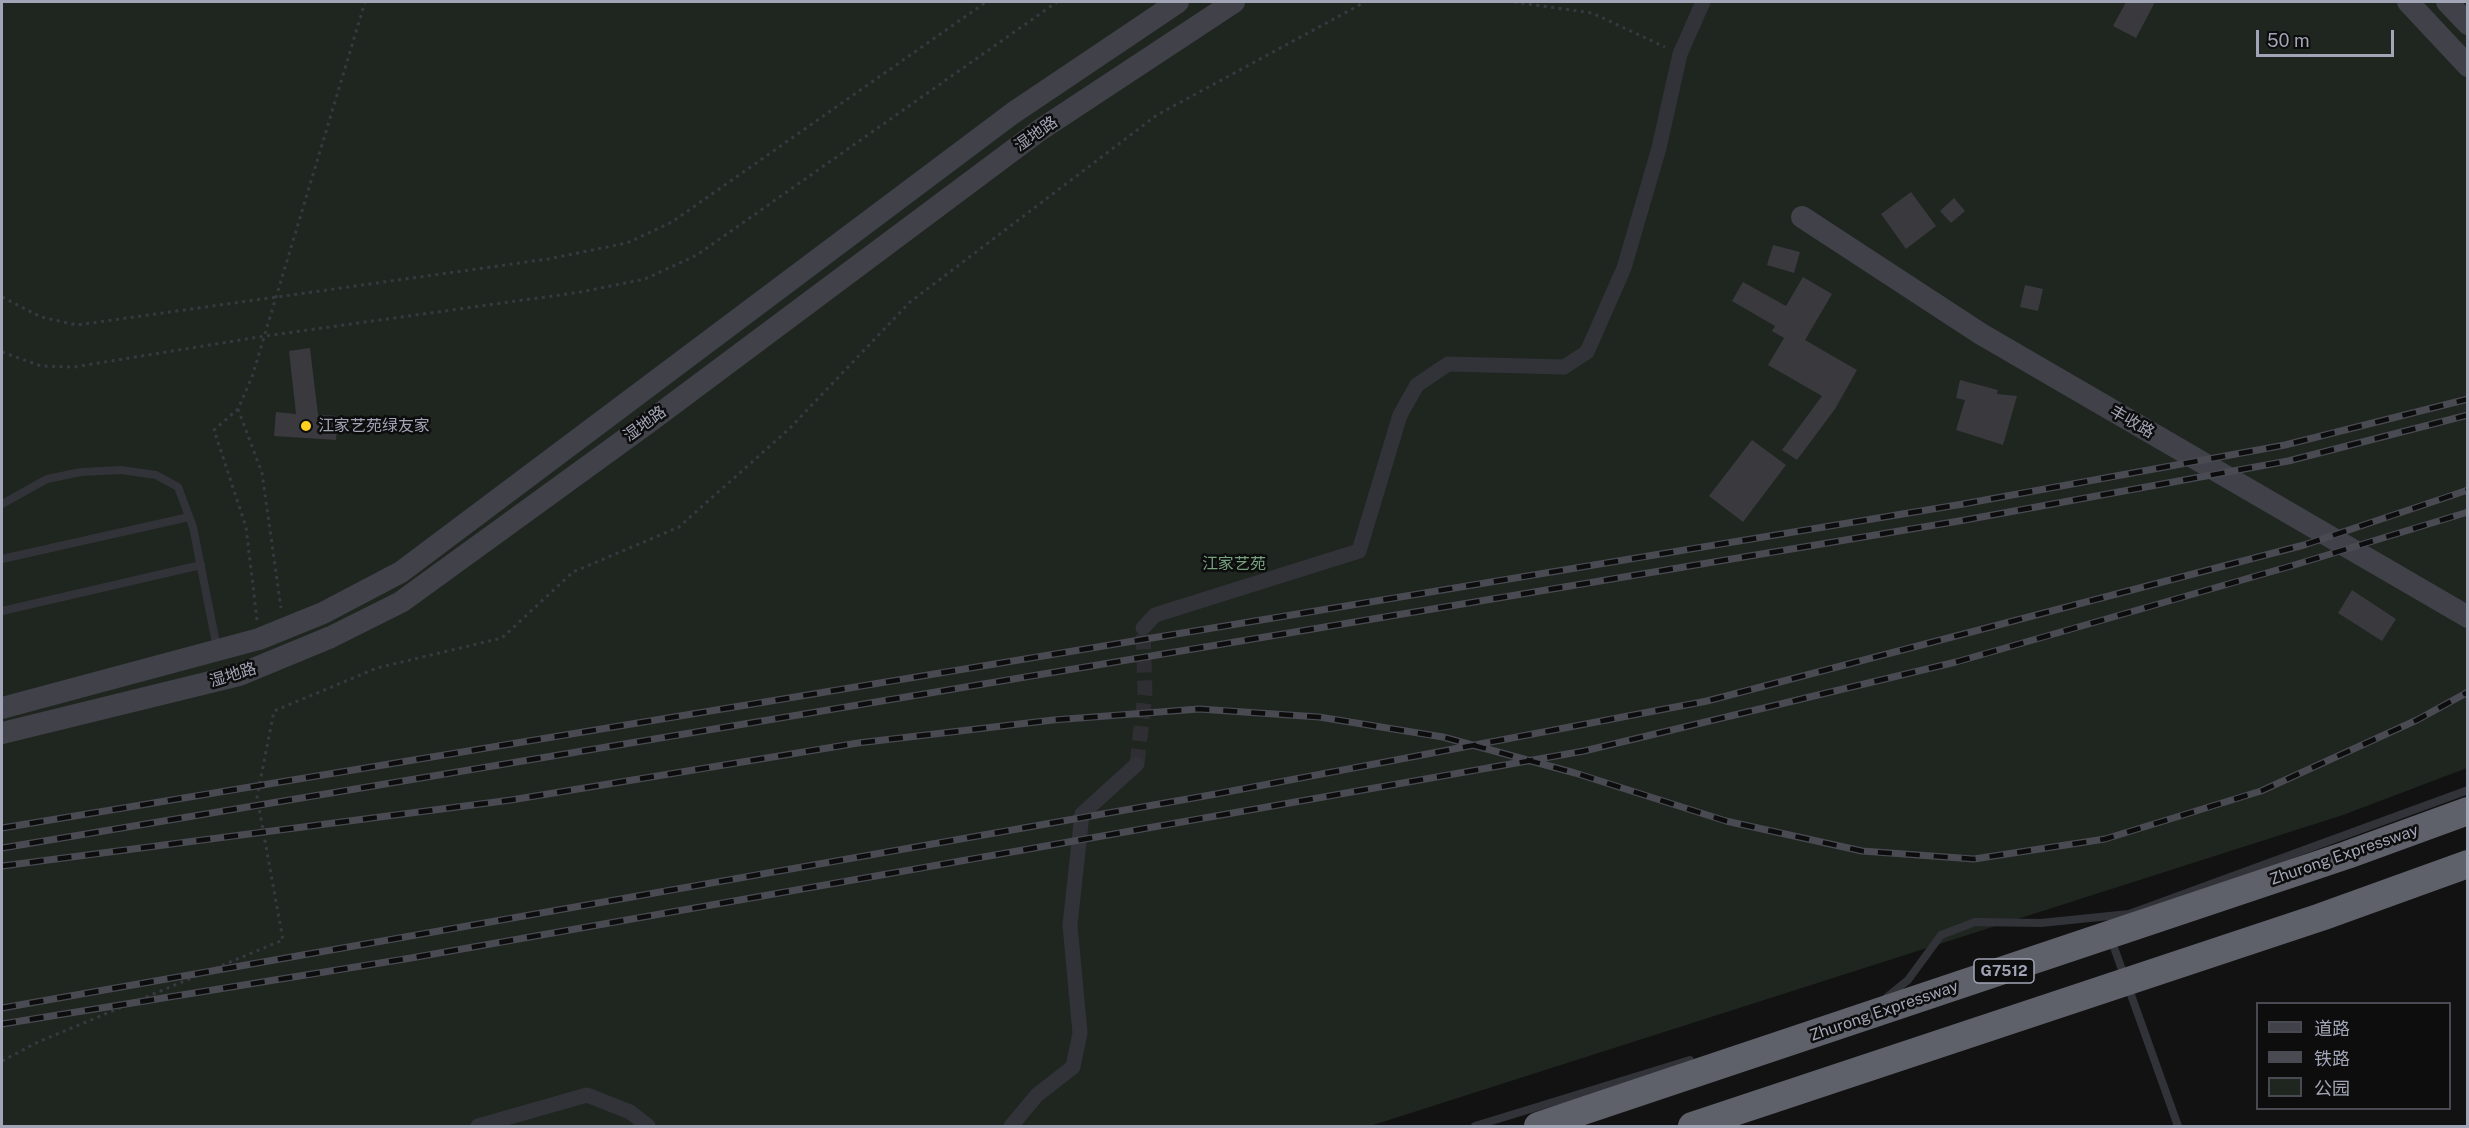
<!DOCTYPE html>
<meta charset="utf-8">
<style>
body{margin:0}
#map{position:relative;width:2469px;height:1128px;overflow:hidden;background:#121213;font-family:"Public Sans","Noto Sans SC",sans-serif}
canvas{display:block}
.frame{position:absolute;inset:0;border:3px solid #a2a5b5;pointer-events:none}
.legend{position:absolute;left:2256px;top:1002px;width:195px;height:108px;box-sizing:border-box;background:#0d0d0e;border:2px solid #494a51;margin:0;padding:8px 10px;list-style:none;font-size:18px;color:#a2a5b5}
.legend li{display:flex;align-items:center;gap:12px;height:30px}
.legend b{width:30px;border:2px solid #494a51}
.scale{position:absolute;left:2256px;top:30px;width:138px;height:27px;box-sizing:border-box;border:3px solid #a2a5b5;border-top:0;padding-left:8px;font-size:18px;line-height:21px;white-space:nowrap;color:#a2a5b5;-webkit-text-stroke:4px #0d0d0e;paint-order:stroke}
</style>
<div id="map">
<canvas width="2469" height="1128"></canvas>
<div class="frame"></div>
<ul class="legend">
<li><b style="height:8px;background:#404149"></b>道路</li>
<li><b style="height:8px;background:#494a52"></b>铁路</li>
<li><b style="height:16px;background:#1e261f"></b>公园</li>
</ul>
<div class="scale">50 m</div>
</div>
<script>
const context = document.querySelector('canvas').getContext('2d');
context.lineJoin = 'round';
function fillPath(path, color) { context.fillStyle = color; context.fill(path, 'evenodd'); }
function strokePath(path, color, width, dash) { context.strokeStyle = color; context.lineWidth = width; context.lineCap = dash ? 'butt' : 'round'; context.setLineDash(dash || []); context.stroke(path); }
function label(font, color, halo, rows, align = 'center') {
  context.font = font + ' "Public Sans","Noto Sans SC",sans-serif'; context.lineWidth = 5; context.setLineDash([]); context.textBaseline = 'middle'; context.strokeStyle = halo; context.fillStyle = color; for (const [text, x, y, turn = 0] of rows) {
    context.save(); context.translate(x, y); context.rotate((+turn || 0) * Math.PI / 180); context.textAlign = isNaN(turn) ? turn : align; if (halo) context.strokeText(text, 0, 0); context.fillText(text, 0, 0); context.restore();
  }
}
fillPath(new Path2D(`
 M 2,2 L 2467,2 L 2467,768 L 2343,815 L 1370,1126 L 2,1126 Z`), '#1e261f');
fillPath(new Path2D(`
 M 2126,2 L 2155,2 L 2136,38 L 2113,26 Z
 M 1911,192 L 1936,226 L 1906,249 L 1881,214 Z
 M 1954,198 L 1965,211 L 1951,223 L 1940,211 Z
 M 1773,245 L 1800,252 L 1794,273 L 1767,265 Z
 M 1803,277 L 1832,294 L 1805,340 L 1857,370 L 1835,409 L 1797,460 L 1782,450 L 1822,396 L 1768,365 L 1784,338 L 1772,331 L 1775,326 L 1732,301 L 1743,282 L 1786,306 Z
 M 2025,285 L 2043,289 L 2038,311 L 2020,307 Z
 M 310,348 L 318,415 L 338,416 L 336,440 L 274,436 L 276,412 L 296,414 L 289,351 Z
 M 1960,380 L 1998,390 L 1997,394 L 2017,396 L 2003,445 L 1956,430 L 1965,400 L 1956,398 Z
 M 1752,440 L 1786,465 L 1743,522 L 1709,496 Z
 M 2352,590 L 2396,619 L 2382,641 L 2338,613 Z`), '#39393e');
strokePath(new Path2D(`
 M 1137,764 L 1145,694 L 1143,628`), '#2f2f33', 15, [15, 8]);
strokePath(new Path2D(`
 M 1514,2 L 1592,13 L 1665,47
 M 2,297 L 41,317 L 77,325 L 548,259 L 627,243 L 672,222 L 986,2
 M 2,352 L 41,366 L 74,367 L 265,336 L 581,292 L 645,279 L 697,255 L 1057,2
 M 238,409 L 262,473 L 281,608
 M 257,620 L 246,527 L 214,430 L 238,409 L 252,377 L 365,2
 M 2,1061 L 38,1042 L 283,940 L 257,797 L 274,711 L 377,668 L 502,638 L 573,572 L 679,527 L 789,429 L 910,302 L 1157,115 L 1365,2`), '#383940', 3, [3, 4.5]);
strokePath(new Path2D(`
 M 2,504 L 47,479 L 81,472 L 121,470 L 156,475 L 178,487 L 193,527 L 217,648
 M 2,559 L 189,517
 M 2,611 L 201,565
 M 2111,939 L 2178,1126
 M 1887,997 L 1908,980 L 1941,935 L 1975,922 L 2041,923 L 2129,914 L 2468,790
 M 1475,1126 L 1690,1060`), '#323339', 8);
strokePath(new Path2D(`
 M 1143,628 L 1155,615 L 1359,551 L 1400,415 L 1417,385 L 1448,364 L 1564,367 L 1587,352 L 1624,268 L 1659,148 L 1680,54 L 1703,2
 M 478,1126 L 587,1095 L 630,1112 L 648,1126
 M 1011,1126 L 1037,1095 L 1073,1067 L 1080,1033 L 1070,925 L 1082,814 L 1137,764`), '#323339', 15);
strokePath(new Path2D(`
 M 2408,2 L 2468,66
 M 2447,2 L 2468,24
 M 1802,217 L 1981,334 L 2468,617
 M 2,708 L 259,639 L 323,613 L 401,572 L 1013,113 L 1178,2
 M 2,733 L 239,675 L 331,637 L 401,602 L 649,422 L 1040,130 L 1234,2`), '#404149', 22);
const rail = new Path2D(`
 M 2,828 L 1963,504 L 2285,445 L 2468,399
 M 2,848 L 1965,520 L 2288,461 L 2468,415
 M 2,866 L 511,800 L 858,743 L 1053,720 L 1199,709 L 1319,717 L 1443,737 L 1575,773 L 1726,821 L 1862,851 L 1974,859 L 2105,839 L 2261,791 L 2417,720 L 2468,692
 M 2,1008 L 1216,794 L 1707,701 L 2304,545 L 2468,490
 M 2,1024 L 411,958 L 1584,751 L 1956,662 L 2291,566 L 2468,512`);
strokePath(rail, '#494a52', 7);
strokePath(rail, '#0d0d0e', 4.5, [14]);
strokePath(new Path2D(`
 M 1538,1126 L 2347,855 L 2468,811
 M 1692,1126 L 2321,917 L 2468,864`), '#5e606a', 28);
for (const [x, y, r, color] of [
 [306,426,6,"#ffd01e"]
]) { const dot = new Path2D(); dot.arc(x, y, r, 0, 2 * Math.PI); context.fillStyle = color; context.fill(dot); strokePath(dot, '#0d0d0e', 2); }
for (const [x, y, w] of [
 [2004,971,60]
]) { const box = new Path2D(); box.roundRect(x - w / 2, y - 12, w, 24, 4.5); context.fillStyle = '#0d0d0e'; context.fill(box); strokePath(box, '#a2a5b5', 1.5); }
label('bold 15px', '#a2a5b5', null, [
 ["G7512",2004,971]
]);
label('16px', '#a2a5b5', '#0d0d0e', [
 ["湿地路",1036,134,-35],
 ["丰收路",2132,422,30],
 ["湿地路",645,424,-36],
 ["湿地路",233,675,-17],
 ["Zhurong Expressway",2344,855,-19],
 ["Zhurong Expressway",1884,1011,-19]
]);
label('16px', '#a2a5b5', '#0d0d0e', [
 ["江家艺苑绿友家",318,426]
], 'left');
label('16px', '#77a27f', '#0d0d0e', [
 ["江家艺苑",1234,564]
]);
</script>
